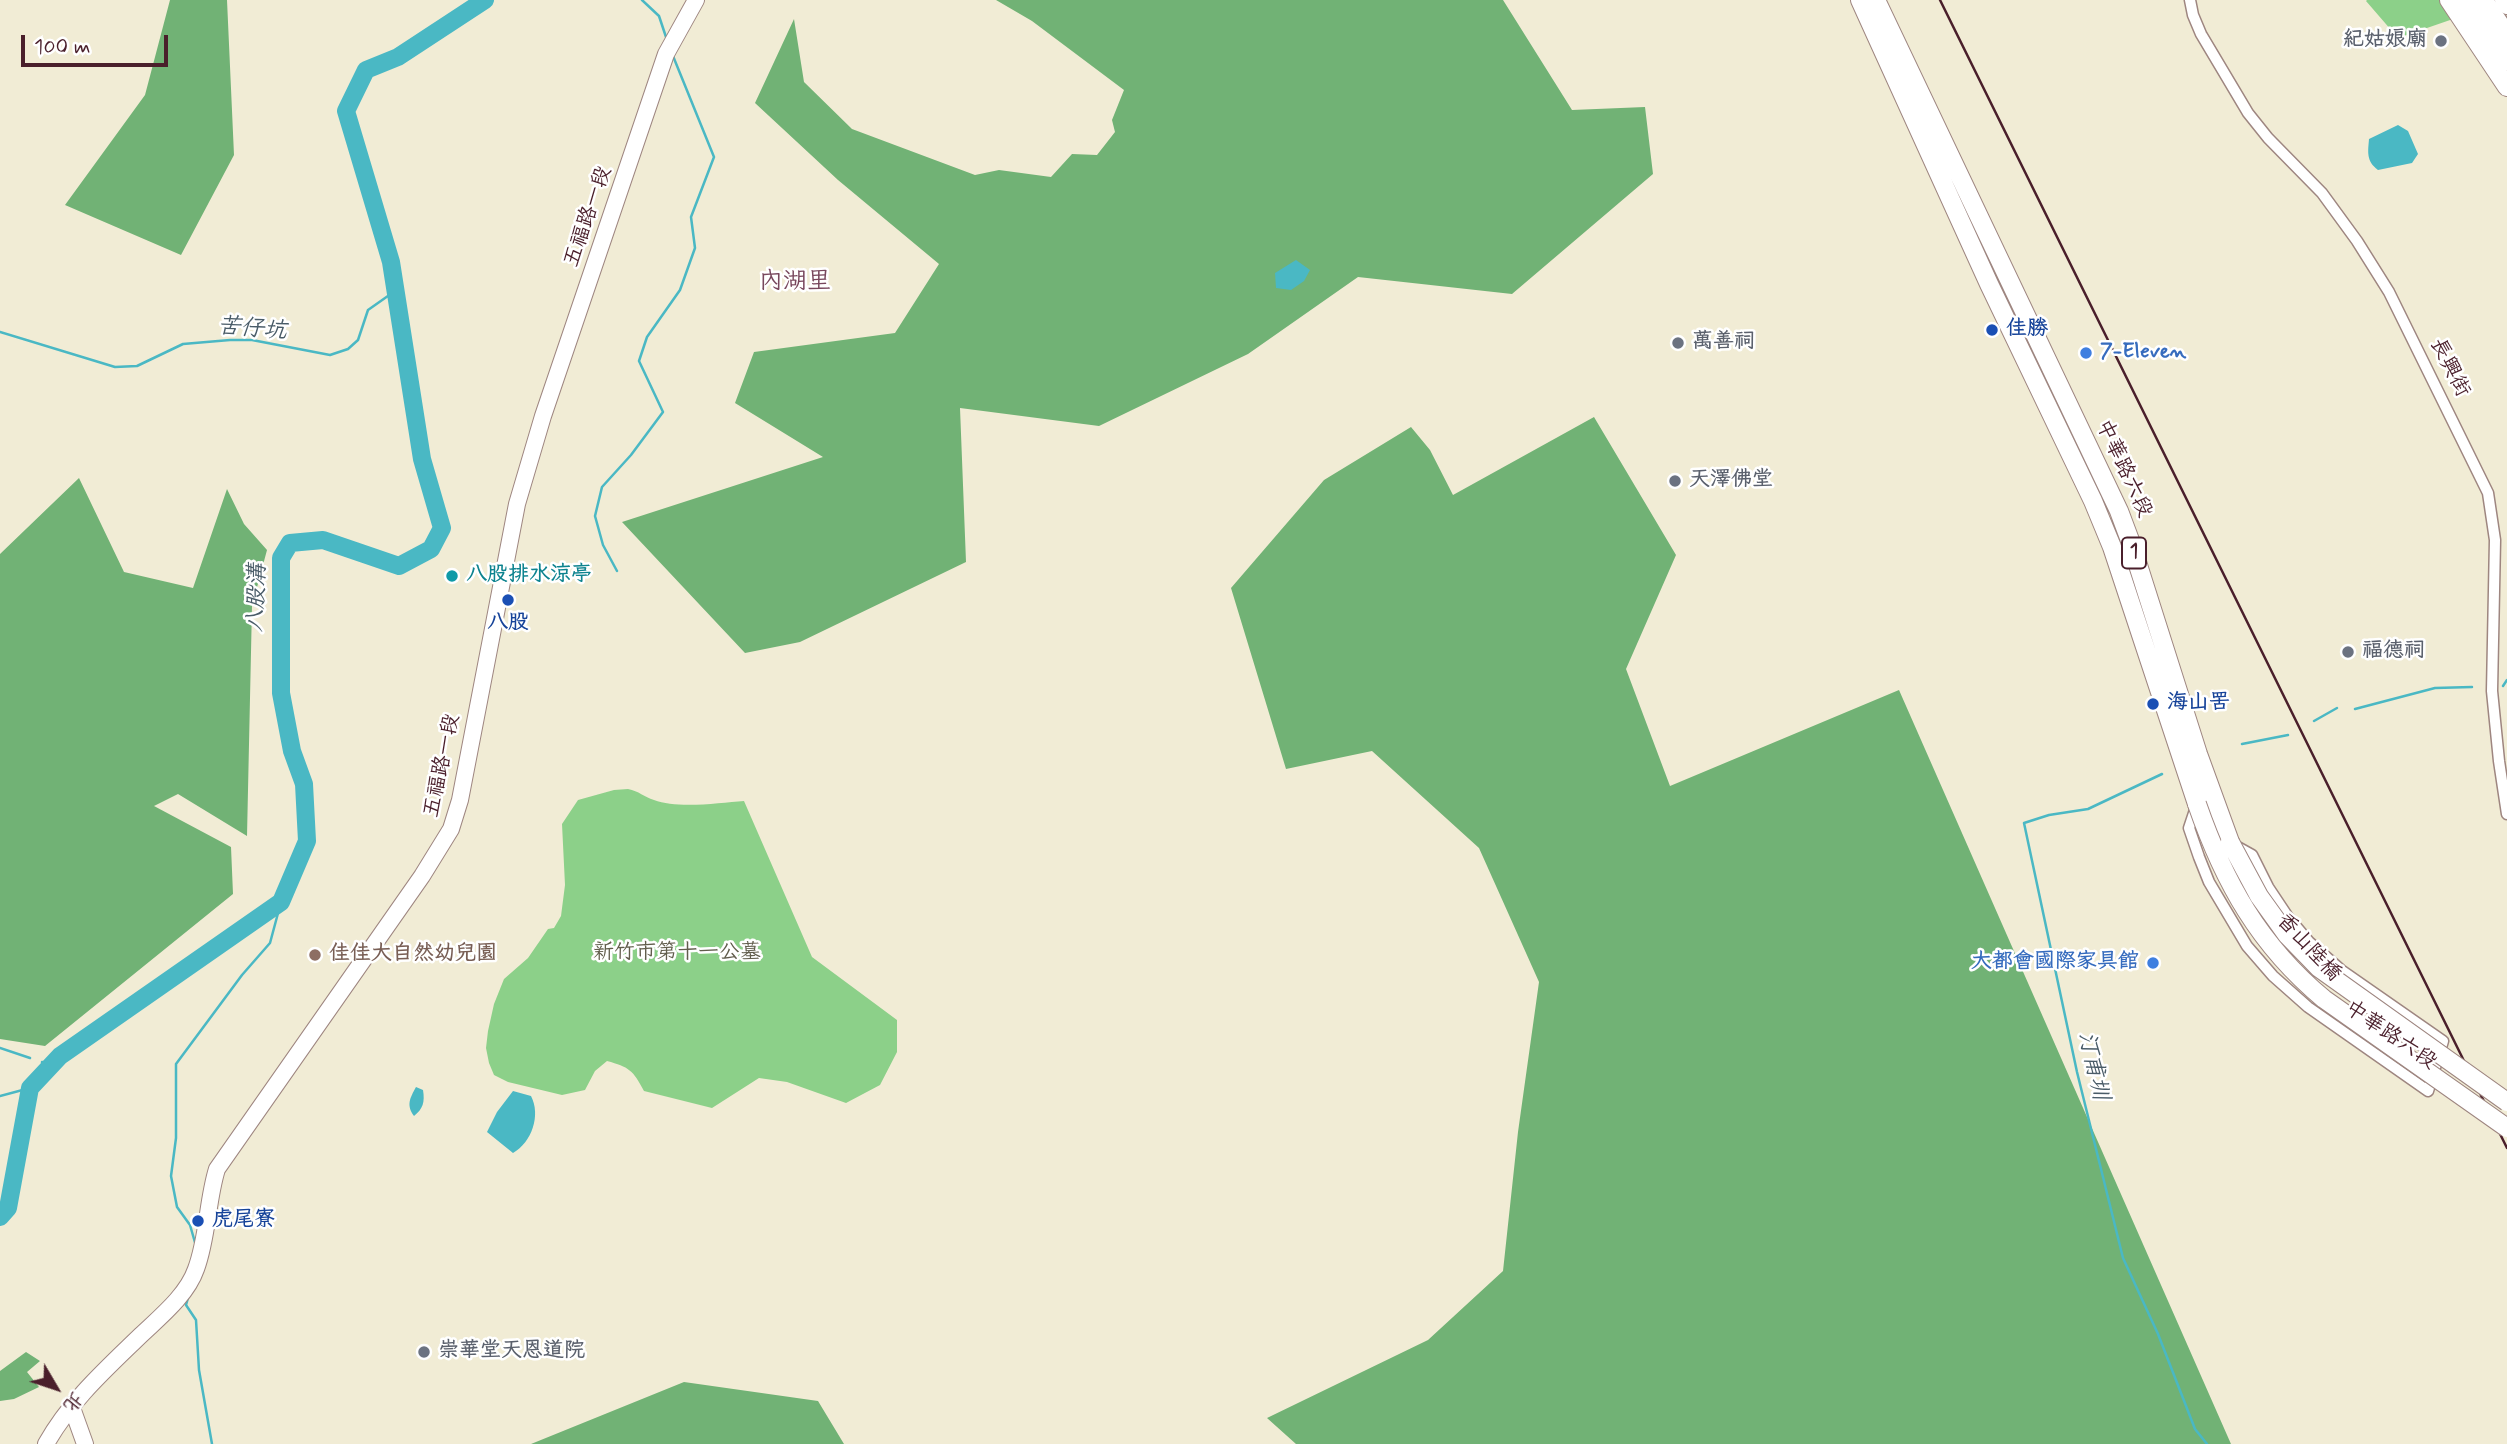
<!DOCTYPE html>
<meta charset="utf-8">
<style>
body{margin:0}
#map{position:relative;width:2507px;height:1444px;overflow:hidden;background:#f1ecd5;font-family:Mynerve,"LXGW WenKai TC",sans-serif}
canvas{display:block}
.north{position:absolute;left:21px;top:1353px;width:70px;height:70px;-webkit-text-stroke:5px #fff;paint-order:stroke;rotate:129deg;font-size:19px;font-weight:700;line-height:28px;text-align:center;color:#4a1f2b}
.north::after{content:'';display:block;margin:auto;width:24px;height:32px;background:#4a1f2b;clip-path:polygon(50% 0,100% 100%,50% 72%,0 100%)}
.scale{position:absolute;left:21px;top:35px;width:147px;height:32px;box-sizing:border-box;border:4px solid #4a1f2b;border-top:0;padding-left:9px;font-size:21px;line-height:24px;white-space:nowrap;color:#4a1f2b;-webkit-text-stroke:5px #fff;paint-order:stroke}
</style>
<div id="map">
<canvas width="2507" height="1444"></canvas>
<div class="north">北</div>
<div class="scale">100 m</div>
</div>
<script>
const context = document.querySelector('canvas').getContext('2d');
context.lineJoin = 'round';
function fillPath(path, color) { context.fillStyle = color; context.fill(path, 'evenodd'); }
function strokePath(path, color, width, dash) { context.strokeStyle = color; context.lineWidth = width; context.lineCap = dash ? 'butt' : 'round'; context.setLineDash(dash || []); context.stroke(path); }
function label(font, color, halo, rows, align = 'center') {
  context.font = font + ' Mynerve,"LXGW WenKai TC",sans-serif'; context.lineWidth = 5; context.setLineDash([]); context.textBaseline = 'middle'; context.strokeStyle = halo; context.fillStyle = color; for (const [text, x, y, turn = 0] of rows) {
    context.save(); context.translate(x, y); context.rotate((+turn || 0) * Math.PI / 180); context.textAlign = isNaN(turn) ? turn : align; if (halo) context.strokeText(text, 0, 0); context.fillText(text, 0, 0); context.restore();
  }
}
fillPath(new Path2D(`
 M 2367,0 L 2443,0 L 2453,19 L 2398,38 L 2366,1 Z
 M 628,789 C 639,791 644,797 654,800 C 677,809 719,803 744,801 L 812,957 L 897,1020 L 897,1052 L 880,1085 L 846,1103 L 787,1082 L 759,1078 L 712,1108 L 644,1091 C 633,1070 629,1067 607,1061 L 595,1071 L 585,1090 L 562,1095 L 508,1082 L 494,1075 L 489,1063 L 486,1048 L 488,1031 L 494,1004 L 504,979 L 528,958 L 548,929 L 554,928 L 561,916 L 565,885 L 562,824 L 578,800 L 614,790 Z`), '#8cd089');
fillPath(new Path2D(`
 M 170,0 L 227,0 L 234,155 L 181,255 L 65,205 L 145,95 Z
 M 996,0 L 1503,0 L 1572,110 L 1645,107 L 1653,174 L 1512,294 L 1358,277 L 1248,354 L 1099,426 L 960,408 L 966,562 L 800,642 L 745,653 L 622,522 L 823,457 L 735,403 L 754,352 L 895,333 L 939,264 L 838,180 L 755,103 L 794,19 L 804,82 L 852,129 L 975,175 L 999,170 L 1051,177 L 1072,154 L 1097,155 L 1115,132 L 1112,120 L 1124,90 L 1032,21 Z
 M 1594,417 L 1676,555 L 1626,669 L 1670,786 L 1899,690 L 2231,1444 L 1296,1444 L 1267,1418 L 1428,1340 L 1503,1271 L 1518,1132 L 1539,982 L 1479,848 L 1372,751 L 1286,769 L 1231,588 L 1324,480 L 1411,427 L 1430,450 L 1453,495 Z
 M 79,478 L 124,572 L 193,588 L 227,489 L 244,524 L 267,550 L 252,606 L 247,836 L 178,794 L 154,806 L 231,847 L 233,894 L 45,1046 L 0,1039 L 0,554 Z
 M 26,1352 L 40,1361 L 27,1372 L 39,1387 L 14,1399 L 0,1401 L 0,1371 Z
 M 684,1382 L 818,1401 L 844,1444 L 531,1444 Z`), '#71b275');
fillPath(new Path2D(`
 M 2398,125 L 2408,131 L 2418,154 L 2412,163 L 2378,170 C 2366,161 2368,152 2369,139 Z
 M 1296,260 L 1310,270 L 1304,281 L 1291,290 L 1276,288 L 1275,273 Z
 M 416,1087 L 423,1090 C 425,1102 423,1109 414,1116 C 406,1105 410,1098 416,1087 Z
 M 513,1091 L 531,1096 C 541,1115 532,1142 513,1153 L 487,1132 L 497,1112 Z`), '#4ab8c4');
strokePath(new Path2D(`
 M 642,0 L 659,16 L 666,37
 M 0,332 L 115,367 L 137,366 L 183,344 L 230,340 L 252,340 L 330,355 L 348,349 L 358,340 L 368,310 L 395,291
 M 617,571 L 603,545 L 595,516 L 602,487 L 631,455 L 663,412 L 639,361 L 647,337 L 680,290 L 695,248 L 691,217 L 714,157 L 673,56
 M 2503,686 L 2507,680
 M 2355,709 L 2435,688 L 2472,687
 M 2314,721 L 2337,708
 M 2242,744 L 2288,735
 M 2162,774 L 2088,809 L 2049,815 L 2024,823 L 2077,1072 L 2123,1258 L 2158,1334 L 2195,1429 L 2207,1444
 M 0,1048 L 30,1058
 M 42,1062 L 52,1065
 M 0,1096 L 30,1088
 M 196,1246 L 190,1225 L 177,1207 L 171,1176 L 176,1138 L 176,1064 L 242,975 L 270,943 L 281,902
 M 188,1298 L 186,1305 L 196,1320 L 199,1370 L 212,1444`), '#4ab8c4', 2.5);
strokePath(new Path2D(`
 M 0,1217 L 8,1208 L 30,1088 L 60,1056 L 281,902 L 307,841 L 304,784 L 292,751 L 281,693 L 281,558 L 290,543 L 323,540 L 399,566 L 431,549 L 442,528 L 422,459 L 391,262 L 346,111 L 366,70 L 398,57 L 485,0`), '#4ab8c4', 18);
const street = new Path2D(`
 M 2190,0 L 2193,15 L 2201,34 L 2248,113 L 2268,138 L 2322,193 L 2357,241 L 2389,292 L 2488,493 L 2495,540 L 2492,691 L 2499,761 L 2507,814
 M 2197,804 L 2189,828 L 2199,857 L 2209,882 L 2247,946 L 2273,976 L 2308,1007 L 2428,1091 L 2443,1041 L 2341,970 L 2309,942 L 2288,917 L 2268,887 L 2252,855 L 2234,845`);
const secondary = new Path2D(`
 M 71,1405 L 85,1444
 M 46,1444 C 70,1401 106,1369 141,1335 C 161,1316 187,1295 196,1269 C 208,1237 207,1201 217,1169 L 422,876 L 451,829 L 460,800 L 517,504 L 543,416 L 666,54 L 696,0`);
const primary = new Path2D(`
 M 1860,0 L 1989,284 L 2093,501 L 2112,547 L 2197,804
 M 1876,0 L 2119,511 L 2131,543 L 2198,754 L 2230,842
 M 2449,0 L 2507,87
 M 2504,0 L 2507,5`);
const highway = new Path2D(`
 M 2467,0 L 2507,61
 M 2483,0 L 2507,36`);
strokePath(street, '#9e8680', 13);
strokePath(secondary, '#9e8680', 18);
strokePath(primary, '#9e8680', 20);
strokePath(highway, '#9e8680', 22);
strokePath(street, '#fff', 10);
strokePath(secondary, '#fff', 16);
strokePath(primary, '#fff', 18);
strokePath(highway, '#fff', 19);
strokePath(new Path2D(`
 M 1940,0 L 2507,1148`), '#4a1f2b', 2.5);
const primaryBridge = new Path2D(`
 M 2197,804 C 2224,882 2259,945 2324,999 L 2507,1128
 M 2230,842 L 2259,896 L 2287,935 L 2319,968 L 2507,1102`);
strokePath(primaryBridge, '#9e8680', 20, []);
strokePath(primaryBridge, '#fff', 18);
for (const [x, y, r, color] of [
 [2441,41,7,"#6b7280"],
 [1992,330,7,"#1a4fb4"],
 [1678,343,7,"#6b7280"],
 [2086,353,7,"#3f7fe0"],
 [1675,481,7,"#6b7280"],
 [452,576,7,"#0f9aa8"],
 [508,600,7,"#1a4fb4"],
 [2348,652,7,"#6b7280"],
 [2153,704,7,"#1a4fb4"],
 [315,955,7,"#8d6e63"],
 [2153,963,7,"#3f7fe0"],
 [198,1221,7,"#1a4fb4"],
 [424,1352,7,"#6b7280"]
]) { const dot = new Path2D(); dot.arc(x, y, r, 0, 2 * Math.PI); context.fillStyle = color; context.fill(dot); strokePath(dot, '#fff', 2.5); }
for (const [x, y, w] of [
 [2134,553,24]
]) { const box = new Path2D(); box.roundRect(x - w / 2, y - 15.5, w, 31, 5); context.fillStyle = '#fff'; context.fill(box); strokePath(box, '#4a1f2b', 2); }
label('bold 19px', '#4a1f2b', null, [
 ["1",2134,553]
]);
label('bold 21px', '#5b616d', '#fff', [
 ["紀姑娘廟",2427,41,"right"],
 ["萬善祠",1692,343],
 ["天澤佛堂",1689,481],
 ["福德祠",2362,652],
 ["崇華堂天恩道院",438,1352]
], 'left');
label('21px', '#4a1f2b', '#fff', [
 ["五福路一段",589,217,-71],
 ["長興街",2449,368,63],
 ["中華路六段",2123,469,65],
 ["五福路一段",443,766,-78],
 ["香山陸橋",2308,948,47],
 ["中華路六段",2390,1036,34]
]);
label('bold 21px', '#164399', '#fff', [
 ["佳勝",2006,330],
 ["八股",508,624,"center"],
 ["海山罟",2167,704],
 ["虎尾寮",212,1221]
], 'left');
label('bold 21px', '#366cbe', '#fff', [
 ["7-Eleven",2100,353],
 ["大都會國際家具館",2139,963,"right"]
], 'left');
label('bold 21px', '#0d838f', '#fff', [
 ["八股排水涼亭",466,576]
], 'left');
label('21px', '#615d4c', '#fff', [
 ["新竹市第十一公墓",677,954]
]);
label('bold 21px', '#785e54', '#fff', [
 ["佳佳大自然幼兒園",329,955]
], 'left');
label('italic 23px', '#4a5c68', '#fff', [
 ["苦仔坑",252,330,5],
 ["八股溝",258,598,-88],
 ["汀甫圳",2092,1066,77]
]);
label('24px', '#78475d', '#fff', [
 ["内湖里",795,283]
]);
</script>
